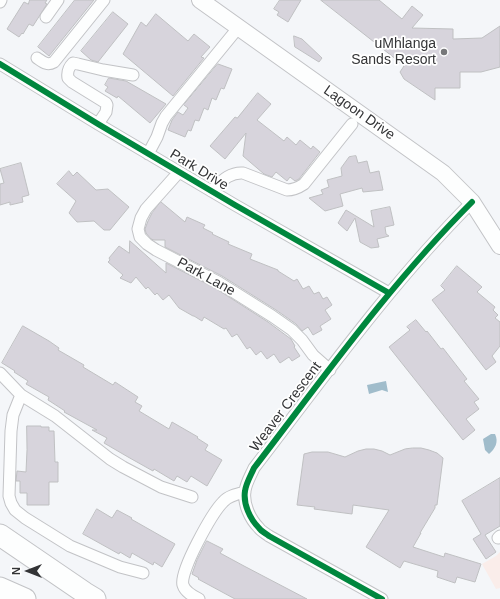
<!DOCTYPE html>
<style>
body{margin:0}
#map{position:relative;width:500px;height:599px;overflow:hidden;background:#f4f6f9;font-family:Arial,sans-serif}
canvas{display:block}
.north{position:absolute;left:8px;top:551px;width:40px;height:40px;-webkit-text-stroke:3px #fff;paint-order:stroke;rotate:270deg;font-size:11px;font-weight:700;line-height:16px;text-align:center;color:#333436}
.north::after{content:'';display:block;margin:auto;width:14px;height:18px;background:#333436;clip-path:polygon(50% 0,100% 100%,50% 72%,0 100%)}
</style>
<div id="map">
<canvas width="500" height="599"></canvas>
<div class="north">N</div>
</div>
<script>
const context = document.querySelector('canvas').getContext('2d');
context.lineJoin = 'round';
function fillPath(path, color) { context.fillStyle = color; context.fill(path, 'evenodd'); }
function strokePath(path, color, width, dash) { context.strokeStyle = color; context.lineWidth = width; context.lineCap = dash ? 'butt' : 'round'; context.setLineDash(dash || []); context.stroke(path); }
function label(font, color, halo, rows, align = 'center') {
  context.font = font + ' Arial,sans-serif'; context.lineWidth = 3.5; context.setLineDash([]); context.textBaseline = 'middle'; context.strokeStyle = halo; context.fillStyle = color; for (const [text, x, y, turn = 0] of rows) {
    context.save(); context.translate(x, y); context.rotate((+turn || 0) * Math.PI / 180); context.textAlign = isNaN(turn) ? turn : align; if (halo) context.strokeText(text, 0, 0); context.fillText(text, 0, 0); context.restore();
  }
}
fillPath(new Path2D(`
 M 500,552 L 500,588 L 496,589 L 482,564 L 496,556 Z`), '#faedea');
fillPath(new Path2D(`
 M 386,381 L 388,392 L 382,390 L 369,394 L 367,385 Z
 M 491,434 L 495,434 C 499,442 495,449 489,454 L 485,450 L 483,439 Z`), '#a0bccb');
const building = new Path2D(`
 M 30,0 L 47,0 L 45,3 L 47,4 L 33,26 L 29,24 L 23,34 L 22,33 L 19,37 L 7,29 L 24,2 L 28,4 Z
 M 75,0 L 94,0 L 49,56 L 38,47 Z
 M 280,0 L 301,0 L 288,22 L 277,15 L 279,12 L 274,9 Z
 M 321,0 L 379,0 L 402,19 L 412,6 L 423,15 L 412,28 L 453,29 L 453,39 L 482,38 L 500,26 L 500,67 L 481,72 L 460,72 L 460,88 L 435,88 L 435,100 L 404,79 L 400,72 L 404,66 Z
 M 113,12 L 128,24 L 98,62 L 91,60 L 81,51 Z
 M 156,14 L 188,41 L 194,34 L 210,47 L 201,57 L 204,58 L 173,96 L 123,54 L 141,22 L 146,26 Z
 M 294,36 L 302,39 L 322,58 L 319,62 L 295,47 Z
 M 218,64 L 232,69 L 224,89 L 221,88 L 216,100 L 212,98 L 208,110 L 204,108 L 199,121 L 195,120 L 191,131 L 188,130 L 185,137 L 168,130 L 172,120 L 178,112 L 183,115 L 188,108 L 184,105 Z
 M 109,78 L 126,81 L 166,104 L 150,123 L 118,96 L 117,98 L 105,91 L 108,87 L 105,85 Z
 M 258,93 L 271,104 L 257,120 L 284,141 L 287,137 L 296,145 L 300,140 L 311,149 L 313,146 L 320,152 L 299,179 L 295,181 L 290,177 L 287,181 L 276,172 L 272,177 L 264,174 L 243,156 L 246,133 L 225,159 L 210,146 L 235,117 L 237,118 Z
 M 356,156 L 358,163 L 367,161 L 370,173 L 379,171 L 383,190 L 363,192 L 362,188 L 340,194 L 343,206 L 325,211 L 309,198 L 323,194 L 321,190 L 329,187 L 327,180 L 342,176 L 341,168 L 349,157 Z
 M 21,163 L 29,195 L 22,197 L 23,202 L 10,205 L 10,202 L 0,205 L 0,184 L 4,183 L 0,169 Z
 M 69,171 L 73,176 L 77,172 L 96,190 L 108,189 L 129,207 L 110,230 L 104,230 L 94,221 L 77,222 L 69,213 L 76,201 L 57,184 Z
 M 161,202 L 185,222 L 187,217 L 205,225 L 203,228 L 213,233 L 212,234 L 229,242 L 228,244 L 252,254 L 250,259 L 278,270 L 278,271 L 294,281 L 297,279 L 303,289 L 309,286 L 314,294 L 319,292 L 323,299 L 327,297 L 332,305 L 325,310 L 331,319 L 320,326 L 322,330 L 313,335 L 308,327 L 302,331 L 296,324 L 276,310 L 222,276 L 165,247 L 165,240 L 154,240 L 151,239 L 146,233 L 145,229 L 148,221 L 152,213 Z
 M 390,207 L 394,225 L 385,227 L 386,234 L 389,236 L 377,239 L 379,247 L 371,248 L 360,242 L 355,218 L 347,231 L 338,223 L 346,210 L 374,227 L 371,211 Z
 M 130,241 L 166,273 L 166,263 L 215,288 L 268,322 L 291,339 L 295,346 L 294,347 L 300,356 L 292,361 L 289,357 L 280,363 L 274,354 L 267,359 L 261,351 L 256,355 L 250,347 L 247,349 L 237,334 L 232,337 L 226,328 L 224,329 L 204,317 L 202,321 L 194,316 L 193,316 L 179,308 L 169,295 L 163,300 L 157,293 L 155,295 L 148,287 L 146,289 L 136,277 L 131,283 L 120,278 L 123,275 L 108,262 L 110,260 L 109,258 L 119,246 L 129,253 Z
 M 457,266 L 482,287 L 477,292 L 495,307 L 493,310 L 498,315 L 495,318 L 500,322 L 500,346 L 492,356 L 496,362 L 486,370 L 432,300 L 445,290 L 441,286 Z
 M 416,320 L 426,332 L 427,331 L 441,349 L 443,348 L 453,361 L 467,379 L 464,381 L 479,399 L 474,402 L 479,409 L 466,419 L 475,430 L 463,440 L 389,347 L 410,330 L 407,327 Z
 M 23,326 L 49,341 L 59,348 L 58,350 L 84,365 L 83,367 L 113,385 L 115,382 L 138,397 L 135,402 L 142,406 L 139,411 L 169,429 L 172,422 L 198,437 L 197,438 L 208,445 L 205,450 L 222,460 L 207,486 L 191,476 L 187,482 L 177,476 L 174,481 L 154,469 L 153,471 L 128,457 L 104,443 L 107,438 L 92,430 L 97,430 L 64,412 L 65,411 L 48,400 L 49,397 L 26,384 L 28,381 L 14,372 L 15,371 L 2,363 Z
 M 27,426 L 41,426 L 41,427 L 49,427 L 49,431 L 54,431 L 55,462 L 58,462 L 58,482 L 49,482 L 49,505 L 27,505 L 27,493 L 20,493 L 20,481 L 16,481 L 17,471 L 26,472 L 27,450 Z
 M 413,448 L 421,448 L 429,450 L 437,453 L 443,458 L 437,505 L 435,505 L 435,508 L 420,533 L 421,533 L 413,547 L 444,557 L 445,553 L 481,564 L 475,582 L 457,577 L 455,583 L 437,577 L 438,571 L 404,561 L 400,568 L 366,547 L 389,510 L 353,505 L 352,514 L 314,509 L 315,507 L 297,505 L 304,454 L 312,452 L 328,452 L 345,457 L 358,451 L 366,449 L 374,449 L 382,451 L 390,455 L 405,449 Z
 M 500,478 L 500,526 L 485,535 L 496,552 L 486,559 L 473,539 L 481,534 L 462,501 Z
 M 97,509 L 112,518 L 117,510 L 132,518 L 131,519 L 175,544 L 162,567 L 154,562 L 153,565 L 132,553 L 130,558 L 120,552 L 119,554 L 83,534 Z
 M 207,541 L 223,549 L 220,553 L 244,566 L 307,599 L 235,599 L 198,579 L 199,578 L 192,574 L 197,560 Z`);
fillPath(building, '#d7d4dc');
strokePath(building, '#bfc0c2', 1);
const street = new Path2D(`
 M 0,2 L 1,0
 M 46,17 L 58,0
 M 37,58 C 43,62 47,66 54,62 L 104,0
 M 0,64 L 98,124 L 235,205 L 389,293
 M 98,124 L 106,112 L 107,105 L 106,103 L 72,82 L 68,78 C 67,72 68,68 73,63 L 78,64 L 103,70 L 133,75
 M 148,154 L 157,137 L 162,123 L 166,116 L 238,28
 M 179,172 L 146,209 L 141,218 L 138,229 L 140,237 L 147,244 L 156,250 L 218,282 L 272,316 L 292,330 L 302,340 L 313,355 L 330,370
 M 211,191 C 221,182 229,172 243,173 L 287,190 C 294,190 298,188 304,184 L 352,124
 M 0,373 L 21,395 L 55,416 L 110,459 L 123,467 L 161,487 L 192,497
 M 21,395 L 13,415 L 11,431 L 9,496 L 11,503 L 15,510 L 25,518 L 70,546 L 120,567 L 143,573
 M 498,538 L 500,536
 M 199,599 C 193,596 185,592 183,585 C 179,572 212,513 223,502 C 228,496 237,494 245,492
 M 382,599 L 269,536 C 265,533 261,531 259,528 C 250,519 243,504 245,491 C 246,483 251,475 254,468 C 324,377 391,283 472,202`);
const secondary = new Path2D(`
 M 200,0 L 443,173 L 472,202 L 500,246`);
const highway = new Path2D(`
 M 0,535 L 85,593 L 95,599
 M 0,588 L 25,599`);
strokePath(street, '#c2c3c6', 13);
strokePath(secondary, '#c2c3c6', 18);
strokePath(highway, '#c2c3c6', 23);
strokePath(street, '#fdfefe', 11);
strokePath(secondary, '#fdfefe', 16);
strokePath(highway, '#fdfefe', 21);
strokePath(new Path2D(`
 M 0,64 L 98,124 L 235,205 L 389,293
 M 382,599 L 269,536 C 265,533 261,531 259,528 C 250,519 243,504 245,491 C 246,483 251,475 254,468 C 324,377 391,283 472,202`), '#00873e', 6);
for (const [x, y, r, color] of [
 [444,52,4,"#77787a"]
]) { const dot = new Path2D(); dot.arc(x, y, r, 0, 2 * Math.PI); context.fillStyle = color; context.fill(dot); strokePath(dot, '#fff', 1.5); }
label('14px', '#333436', '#fff', [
 ["uMhlanga",436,44],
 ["Sands Resort",436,60]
], 'right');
label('14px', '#333436', '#fff', [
 ["Lagoon Drive",359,113,35],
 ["Park Drive",199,170,31],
 ["Park Lane",206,277,29],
 ["Weaver Crescent",286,407,-53]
]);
</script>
